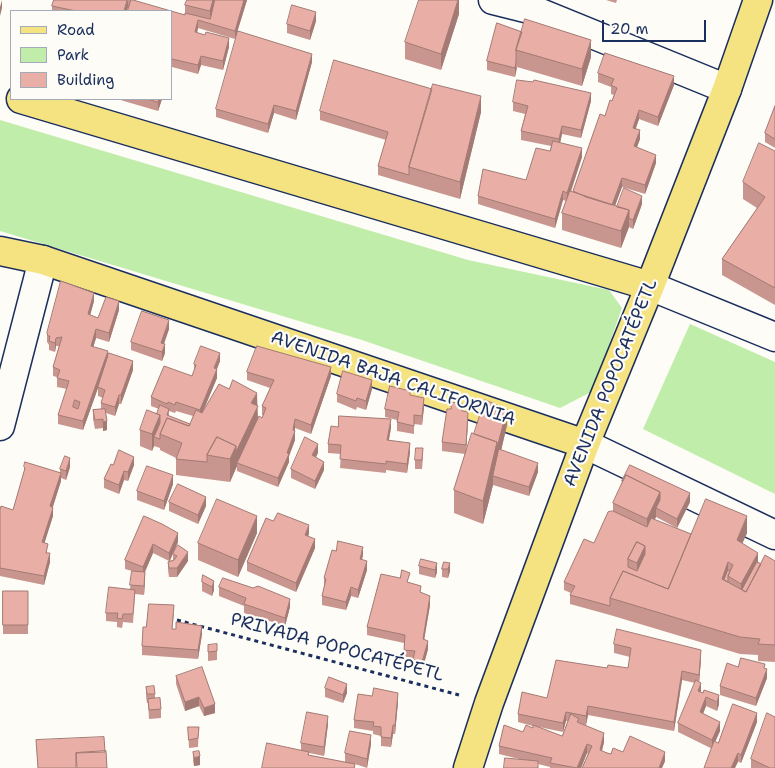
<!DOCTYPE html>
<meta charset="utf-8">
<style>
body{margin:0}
#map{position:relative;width:775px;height:768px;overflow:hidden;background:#fdfcf7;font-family:"Shantell Sans",sans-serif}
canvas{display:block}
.legend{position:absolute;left:10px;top:10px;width:162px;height:90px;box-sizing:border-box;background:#fdfcf7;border:1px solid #a3aaba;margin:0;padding:6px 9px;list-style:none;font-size:15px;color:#1b2f5e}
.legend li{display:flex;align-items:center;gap:10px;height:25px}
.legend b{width:25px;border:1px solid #a3aaba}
.scale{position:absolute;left:602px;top:20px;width:104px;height:22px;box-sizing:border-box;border:2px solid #1b2f5e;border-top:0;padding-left:6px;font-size:15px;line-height:18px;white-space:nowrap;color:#1b2f5e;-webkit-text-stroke:4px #fdfcf7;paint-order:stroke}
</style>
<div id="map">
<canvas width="775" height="768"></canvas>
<ul class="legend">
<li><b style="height:6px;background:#f5e382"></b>Road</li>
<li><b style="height:14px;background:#c1edaa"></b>Park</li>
<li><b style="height:14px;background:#e9afa6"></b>Building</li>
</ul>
<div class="scale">20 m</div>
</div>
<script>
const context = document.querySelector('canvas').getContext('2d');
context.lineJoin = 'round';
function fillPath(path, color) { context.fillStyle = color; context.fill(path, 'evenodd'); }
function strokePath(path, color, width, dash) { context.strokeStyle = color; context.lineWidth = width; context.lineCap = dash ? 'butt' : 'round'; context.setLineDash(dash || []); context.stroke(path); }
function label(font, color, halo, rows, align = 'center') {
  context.font = font + ' "Shantell Sans",sans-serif'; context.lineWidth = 4.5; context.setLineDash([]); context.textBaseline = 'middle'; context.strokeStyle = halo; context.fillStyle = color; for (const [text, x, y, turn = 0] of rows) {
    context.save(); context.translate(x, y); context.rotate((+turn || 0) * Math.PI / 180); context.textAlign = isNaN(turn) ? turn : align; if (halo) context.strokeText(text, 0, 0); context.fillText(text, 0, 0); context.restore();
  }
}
fillPath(new Path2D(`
 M 0,120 L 468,260 L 609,290 L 622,308 L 593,391 L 560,408 L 362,340 L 0,231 Z
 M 690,324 L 775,362 L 775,494 L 643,429 Z`), '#c1edaa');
const minor = new Path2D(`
 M 493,0 L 533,10 L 727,89
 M 650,286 L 775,337
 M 0,426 L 43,260
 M 585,444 L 775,535`);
const major = new Path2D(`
 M 21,99 L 650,286
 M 0,251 L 43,260 L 585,444
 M 468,768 L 489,703 L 585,444 L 650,286 L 727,89 L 758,0`);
strokePath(minor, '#1b2f5e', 31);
strokePath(major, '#1b2f5e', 31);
strokePath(new Path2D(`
 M 177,620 L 459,695`), '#1b2f5e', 3, [4, 4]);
strokePath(minor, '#fdfcf7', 28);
strokePath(major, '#f5e382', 28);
fillPath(new Path2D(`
 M 54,0 L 133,0 L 129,8 L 128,7 L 127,11 L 52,11 L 52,6 Z
 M 247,0 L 235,39 L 198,28 L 197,33 L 229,47 L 223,70 L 201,65 L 198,74 L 172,67 L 171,68 L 171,11 L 185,15 L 185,5 Z
 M 459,0 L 459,14 L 441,70 L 405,59 L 405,42 Z
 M 606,0 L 617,0 L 616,3 Z
 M 316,21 L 310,40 L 287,33 L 287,24 Z
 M 497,23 L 591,57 L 582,86 L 517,67 L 515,77 L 487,70 L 487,61 Z
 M 312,62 L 296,120 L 274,113 L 268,133 L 216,117 L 216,109 Z
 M 598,73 L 674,85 L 658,126 L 639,119 L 636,128 L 640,139 L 637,147 L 656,163 L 645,194 L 622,187 L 615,206 L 617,207 L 642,204 L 633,229 L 629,227 L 621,248 L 562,230 L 562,213 L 566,201 L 563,200 L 555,228 L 478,204 L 478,196 L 526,180 L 550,151 L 551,146 L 521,140 L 521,131 L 525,114 L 513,111 L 513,102 L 591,101 L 581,138 L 562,134 L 560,143 L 582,157 L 571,192 L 573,192 L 605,116 L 614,95 L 611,94 L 611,87 L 598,82 Z
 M 117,99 L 162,99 L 158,111 Z
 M 775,106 L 775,148 L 765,142 L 765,133 Z
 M 320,111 L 481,112 L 460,199 L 378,175 L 378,166 L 386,140 L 320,120 Z
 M 775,151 L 775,305 L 722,275 L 722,259 L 757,208 L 743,199 L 743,182 Z
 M 94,301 L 90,315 L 98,318 L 119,310 L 109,342 L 96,338 L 93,347 L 108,358 L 133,370 L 121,404 L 119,404 L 115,416 L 106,413 L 107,430 L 103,431 L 103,428 L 95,429 L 93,419 L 93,410 L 101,409 L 101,403 L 103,398 L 98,396 L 98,388 L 83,430 L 58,424 L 58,415 L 67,389 L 57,387 L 57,377 L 53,376 L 53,367 L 59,346 L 56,346 L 55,352 L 49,350 L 49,345 L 47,342 L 47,333 Z
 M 169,329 L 164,344 L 165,353 L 162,361 L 131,350 L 131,342 Z
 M 220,361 L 217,369 L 217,378 L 202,413 L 257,406 L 258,419 L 262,418 L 263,415 L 262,415 L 262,406 L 270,388 L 247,380 L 247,372 L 331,376 L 311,434 L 295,428 L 295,440 L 289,456 L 289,462 L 278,487 L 237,471 L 237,466 L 230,482 L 176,475 L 176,458 L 160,450 L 160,448 L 154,446 L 152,451 L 140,446 L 140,430 L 157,414 L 159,409 L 151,406 L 151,397 L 192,376 L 194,371 L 194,364 ZM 169,411 L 175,413 L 176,411 L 193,416 L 190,424 L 169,416 Z
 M 372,389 L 366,410 L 357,407 L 356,410 L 337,402 L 337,394 Z
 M 410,395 L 424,407 L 422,425 L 414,424 L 414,434 L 397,431 L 397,420 L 385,417 L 385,409 Z
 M 463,411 L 468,420 L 466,453 L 474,434 L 507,425 L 501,450 L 538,472 L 529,496 L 493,485 L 483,524 L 454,513 L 454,490 L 465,454 L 442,451 L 442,442 Z
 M 338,427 L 391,428 L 389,440 L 410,452 L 407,473 L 386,470 L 386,473 L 340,468 L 341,454 L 328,453 L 328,444 Z
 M 318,453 L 316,457 L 324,470 L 315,489 L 291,478 L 291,469 Z
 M 423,457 L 422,469 L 415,469 L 415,460 Z
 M 113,465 L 134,465 L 128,481 L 124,480 L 119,494 L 104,488 L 104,479 Z
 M 24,467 L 60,473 L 60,469 L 70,467 L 66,480 L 61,478 L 61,481 L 53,507 L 53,516 L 44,543 L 50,562 L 44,585 L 0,576 L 0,510 L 13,510 L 24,472 Z
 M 622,481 L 690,502 L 677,528 L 656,517 L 654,520 L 691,534 L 747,533 L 742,543 L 758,562 L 761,564 L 775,561 L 775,662 L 758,661 L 758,655 L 740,654 L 610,615 L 570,604 L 570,595 L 571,593 L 564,590 L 564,582 L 594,543 L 613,511 L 613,503 L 622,484 Z
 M 173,484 L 164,510 L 137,500 L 137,491 Z
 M 169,502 L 206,506 L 198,524 L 169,511 Z
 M 144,516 L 178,542 L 170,561 L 173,560 L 173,554 L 188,561 L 177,577 L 169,577 L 168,570 L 168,562 L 169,561 L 153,553 L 145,572 L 145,581 L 144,595 L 135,594 L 133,623 L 123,622 L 122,628 L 117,627 L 117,622 L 106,621 L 106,613 L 130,589 L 132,571 L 125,569 L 125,560 Z
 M 257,533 L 238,577 L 198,560 L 198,543 Z
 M 309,534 L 308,536 L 315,548 L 296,592 L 247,571 L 247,562 Z
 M 363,555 L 362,559 L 367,570 L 358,598 L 351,596 L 346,610 L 322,605 L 322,596 L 324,587 L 324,578 Z
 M 444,562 L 450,571 L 448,578 L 442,577 L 442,569 Z
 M 437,563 L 437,572 L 435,578 L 419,574 L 419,566 Z
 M 203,575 L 214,590 L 212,596 L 202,591 L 202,582 Z
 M 409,582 L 421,593 L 430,605 L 424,639 L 428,649 L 422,671 L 413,668 L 413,660 L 404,658 L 404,643 L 367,635 L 367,627 Z
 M 219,587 L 290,607 L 285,626 L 244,613 L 244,606 L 219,596 Z
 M 3,591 L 28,591 L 28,634 L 3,634 Z
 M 174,614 L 172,629 L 202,634 L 198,659 L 142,655 L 142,646 L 146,627 Z
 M 614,644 L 701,659 L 699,682 L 701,692 L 719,704 L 717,711 L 706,706 L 703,714 L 720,731 L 715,742 L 718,743 L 757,722 L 741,763 L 678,732 L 678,723 L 695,683 L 682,680 L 674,731 L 588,715 L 586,725 L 584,725 L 604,742 L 602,751 L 611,754 L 623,752 L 665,761 L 662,768 L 582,768 L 588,754 L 587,753 L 581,768 L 550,768 L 550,767 L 538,764 L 538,768 L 519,759 L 499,754 L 499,746 L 533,728 L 533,726 L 518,722 L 518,714 L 547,698 L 607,668 L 628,668 L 630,657 L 614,653 ZM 566,721 L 568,721 L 562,736 L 534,726 L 563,732 Z
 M 208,645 L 217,651 L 217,660 L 208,661 Z
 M 738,667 L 765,668 L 767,678 L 756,706 L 720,695 L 720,686 Z
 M 176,676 L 215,713 L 204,716 L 199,706 L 185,711 L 176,684 Z
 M 146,687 L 155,694 L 155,698 L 161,709 L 161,718 L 149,719 L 148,703 L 147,703 L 146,696 Z
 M 325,688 L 347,693 L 343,703 L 325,697 Z
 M 398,702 L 395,734 L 393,734 L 391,747 L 381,746 L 381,736 L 373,734 L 373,731 L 354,728 L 354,720 Z
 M 328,724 L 324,756 L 309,753 L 309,755 L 345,762 L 345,753 L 371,744 L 367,768 L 355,764 L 355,768 L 262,768 L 301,750 L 301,743 Z
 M 188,727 L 199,727 L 198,747 L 189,748 Z
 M 193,752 L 200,765 L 194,766 L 193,761 Z
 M 751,759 L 775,768 L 751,768 Z`), '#c8968f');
fillPath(new Path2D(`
 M 2,0 L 2,8 L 0,16 L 0,7 Z
 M 128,0 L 128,7 L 127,11 L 124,11 Z
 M 213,0 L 215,0 L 210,23 L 210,11 Z
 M 244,0 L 247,0 L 235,39 L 235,31 Z
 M 458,0 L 459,0 L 459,14 L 441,70 L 441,54 Z
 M 316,12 L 316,21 L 310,40 L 310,31 Z
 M 198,20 L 198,28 L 195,41 L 195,32 Z
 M 229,38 L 229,47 L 223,70 L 223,61 Z
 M 591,40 L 591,57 L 582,86 L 582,69 Z
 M 312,54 L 312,62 L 296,120 L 296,111 Z
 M 201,56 L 201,65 L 198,74 L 198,65 Z
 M 516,62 L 516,67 L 517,67 L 515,77 L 515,68 Z
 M 674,76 L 674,85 L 658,126 L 658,117 Z
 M 591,93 L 591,101 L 581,138 L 581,130 Z
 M 481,96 L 481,112 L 460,199 L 460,182 Z
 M 159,99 L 162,99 L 158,111 L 158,102 Z
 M 274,105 L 274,113 L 268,133 L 268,124 Z
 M 639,110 L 639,119 L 633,136 L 633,128 Z
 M 562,126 L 562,134 L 559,148 L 559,139 Z
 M 640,130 L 640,139 L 634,155 L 634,146 Z
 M 582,148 L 582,157 L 567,202 L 567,193 Z
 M 656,155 L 656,163 L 645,194 L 645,185 Z
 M 622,178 L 622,187 L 611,216 L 611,207 Z
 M 563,191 L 563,200 L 555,228 L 555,219 Z
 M 642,196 L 642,204 L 633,229 L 633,220 Z
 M 629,210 L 629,227 L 621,248 L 621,231 Z
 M 94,293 L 94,301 L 88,323 L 88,314 Z
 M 119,301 L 119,310 L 109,342 L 109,333 Z
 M 169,320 L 169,329 L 161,352 L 161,343 Z
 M 96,329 L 96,338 L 91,355 L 91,346 Z
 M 56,338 L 56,346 L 55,352 L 55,343 Z
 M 165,344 L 165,353 L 162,361 L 162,352 Z
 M 108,351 L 108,360 L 83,430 L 83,421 Z
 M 220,353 L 220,361 L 216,371 L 217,369 L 217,378 L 200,419 L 200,410 Z
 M 133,361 L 133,370 L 121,404 L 121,395 Z
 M 331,367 L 331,376 L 311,434 L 311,425 Z
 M 372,380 L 372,389 L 366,410 L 366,401 Z
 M 257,393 L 258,423 L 237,463 L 237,466 L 230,482 L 230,459 L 236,446 L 251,403 Z
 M 119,395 L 119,404 L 115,416 L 115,407 Z
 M 424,398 L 424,407 L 422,425 L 422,416 Z
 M 507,409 L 507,425 L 495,477 L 493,476 L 493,485 L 483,524 L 483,501 L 497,442 Z
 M 468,412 L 468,420 L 466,454 L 466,445 Z
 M 160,415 L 160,432 L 154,437 L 154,446 L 152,451 L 152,434 Z
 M 295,419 L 295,428 L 293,437 L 295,431 L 295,440 L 289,456 L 289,462 L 278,487 L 278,478 L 287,453 Z
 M 391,419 L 391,428 L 387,448 L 387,440 Z
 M 107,421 L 107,430 L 103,431 L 103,422 Z
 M 410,443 L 410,452 L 407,473 L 407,464 Z
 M 318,444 L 318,453 L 312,464 L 312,455 Z
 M 134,457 L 134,465 L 128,481 L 128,472 Z
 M 70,458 L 70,467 L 66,480 L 66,471 Z
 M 324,462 L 324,470 L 315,489 L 315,481 Z
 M 538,463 L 538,472 L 529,496 L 529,487 Z
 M 124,471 L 124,480 L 119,494 L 119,485 Z
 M 61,473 L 61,481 L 50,515 L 50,506 Z
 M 173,475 L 173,484 L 164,510 L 164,501 Z
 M 660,492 L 660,509 L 656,508 L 656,517 L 647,535 L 647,519 Z
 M 690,493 L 690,502 L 677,528 L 677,519 Z
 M 206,497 L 206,506 L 198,524 L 198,515 Z
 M 53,508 L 53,516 L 42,551 L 42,542 Z
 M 257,516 L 257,533 L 238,577 L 238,560 Z
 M 747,516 L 747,533 L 737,556 L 737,540 Z
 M 309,525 L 309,534 L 305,544 L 305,535 Z
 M 178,533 L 178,542 L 169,562 L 169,553 Z
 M 315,539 L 315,548 L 296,592 L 296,583 Z
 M 153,544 L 153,553 L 143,576 L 143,567 Z
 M 645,546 L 645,563 L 637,580 L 637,563 Z
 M 363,547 L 363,555 L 360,568 L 360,559 Z
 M 188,552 L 188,561 L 177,577 L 177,568 Z
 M 50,553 L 50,562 L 44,585 L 44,576 Z
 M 758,553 L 758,570 L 741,597 L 741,584 Z
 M 367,561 L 367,570 L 358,598 L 358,590 Z
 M 728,562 L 728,577 L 725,588 L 722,579 Z
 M 437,563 L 437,572 L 435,578 L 435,570 Z
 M 450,563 L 450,571 L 448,578 L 448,569 Z
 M 145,572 L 145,581 L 144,595 L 144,586 Z
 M 214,581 L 214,590 L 212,596 L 212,587 Z
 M 351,587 L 351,596 L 346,610 L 346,602 Z
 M 430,596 L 430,605 L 423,647 L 423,639 Z
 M 290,599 L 290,607 L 285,626 L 285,618 Z
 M 202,626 L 202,634 L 198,659 L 198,650 Z
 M 428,641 L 428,649 L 422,671 L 422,662 Z
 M 701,650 L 701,659 L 699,684 L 699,675 Z
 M 767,669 L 767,678 L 756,706 L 756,698 Z
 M 682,671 L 682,680 L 674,731 L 674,722 Z
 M 701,683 L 701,691 L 698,700 L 698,691 Z
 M 347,684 L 347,693 L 343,703 L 343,695 Z
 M 398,693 L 398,702 L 395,734 L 395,725 Z
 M 719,695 L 719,704 L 717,711 L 717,702 Z
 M 199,697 L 199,706 L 185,711 L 185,702 Z
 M 706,697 L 706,706 L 700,721 L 700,712 Z
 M 215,704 L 215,713 L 204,716 L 204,708 Z
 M 588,706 L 588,715 L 586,725 L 586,716 Z
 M 566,712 L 566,721 L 563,732 L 563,723 Z
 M 757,713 L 757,722 L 741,763 L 741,755 Z
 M 328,716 L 328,724 L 324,756 L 324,747 Z
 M 720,722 L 720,731 L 712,749 L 712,740 Z
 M 393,725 L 393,734 L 391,747 L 391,738 Z
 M 604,733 L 604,742 L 600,758 L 600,750 Z
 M 371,735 L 371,744 L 367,768 L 367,759 Z
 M 587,744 L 587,753 L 581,768 L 577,768 Z
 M 665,752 L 665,761 L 662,768 L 659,768 Z
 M 738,753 L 738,762 L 735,768 L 731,768 Z
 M 200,756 L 200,765 L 194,766 L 194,758 Z`), '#a37a74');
const building = new Path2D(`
 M 54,0 L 127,0 L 124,11 L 76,11 L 52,6 Z
 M 131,0 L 133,0 L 171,11 L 128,11 Z
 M 187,0 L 213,0 L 210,11 L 185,5 Z
 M 215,0 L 244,0 L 235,31 L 198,20 L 195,32 L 205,35 L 206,32 L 229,38 L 223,61 L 201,56 L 198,65 L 172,59 L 171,59 L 171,11 L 185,15 L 185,13 L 210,19 Z
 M 419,0 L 458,0 L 441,54 L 405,42 Z
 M 292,5 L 316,12 L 310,31 L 287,24 Z
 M 525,19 L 591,40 L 582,69 L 516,50 Z
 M 497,23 L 522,32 L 516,50 L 516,62 L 515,68 L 487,61 Z
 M 238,31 L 312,54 L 296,111 L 274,105 L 268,124 L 216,109 Z
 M 605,53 L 674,76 L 658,117 L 639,110 L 633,128 L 640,130 L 634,146 L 656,155 L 645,185 L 622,178 L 612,205 L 586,197 L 573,191 L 600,114 L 605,116 L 610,100 L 612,101 L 617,88 L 611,85 L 614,79 L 598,73 Z
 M 334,60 L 432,89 L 409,167 L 409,175 L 378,166 L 388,132 L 320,111 Z
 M 517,80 L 533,82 L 534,80 L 591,93 L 581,130 L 562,126 L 559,139 L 521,131 L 528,106 L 513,102 Z
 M 433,84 L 481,96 L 460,182 L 409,167 Z
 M 148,99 L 159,99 L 158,102 Z
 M 775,106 L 775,139 L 765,133 Z
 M 553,141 L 582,148 L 567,193 L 563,191 L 555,219 L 478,196 L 483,169 L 526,180 L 536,148 L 550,151 Z
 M 759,143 L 775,151 L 775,288 L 722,259 L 765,197 L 743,182 Z
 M 624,188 L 642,196 L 633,220 L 629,218 L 629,210 L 617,207 Z
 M 570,191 L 629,210 L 621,231 L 562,213 Z
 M 61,281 L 94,293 L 88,314 L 98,318 L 106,297 L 119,301 L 109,333 L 96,329 L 91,346 L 108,351 L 83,421 L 58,415 L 69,381 L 57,378 L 60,370 L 53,367 L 62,337 L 56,338 L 55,343 L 49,341 L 50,336 L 48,336 L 47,333 ZM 75,400 L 80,402 L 78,409 L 73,407 Z
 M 142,311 L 169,320 L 161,343 L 165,344 L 162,352 L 131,342 Z
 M 201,346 L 220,353 L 214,368 L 217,369 L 200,410 L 176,402 L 175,405 L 168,402 L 167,404 L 151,397 L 164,366 L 192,376 L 196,365 L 194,364 Z
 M 257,346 L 331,367 L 311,425 L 295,419 L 293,430 L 295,431 L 287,453 L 289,454 L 278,478 L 237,463 L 259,416 L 262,418 L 266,408 L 262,406 L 274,380 L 247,372 Z
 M 109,353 L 133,361 L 121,395 L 119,395 L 115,407 L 101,403 L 105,390 L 98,387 Z
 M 343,371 L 372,380 L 366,401 L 357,398 L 356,401 L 337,394 Z
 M 233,380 L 257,393 L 251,403 L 258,406 L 236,452 L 236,446 L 217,437 L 207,455 L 207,462 L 176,459 L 182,443 L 160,434 L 167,418 L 189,426 L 196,410 L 202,413 L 219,384 L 229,389 Z
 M 390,386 L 410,391 L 410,395 L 424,398 L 422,416 L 414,415 L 414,426 L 397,422 L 399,412 L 385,409 Z
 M 485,400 L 507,409 L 497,448 L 497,442 L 474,434 Z
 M 451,402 L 463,404 L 462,411 L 468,412 L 466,445 L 442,442 L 447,409 L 451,409 Z
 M 160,405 L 169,409 L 167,415 L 190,424 L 189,426 L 167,418 L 160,434 L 160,439 L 154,437 L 160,423 L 160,415 L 157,414 Z
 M 105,409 L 107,421 L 103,422 L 103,419 L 95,420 L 93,410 Z
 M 147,410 L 160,415 L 152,434 L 140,430 Z
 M 339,416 L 391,419 L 387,440 L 410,443 L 407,464 L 386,461 L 386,464 L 340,459 L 341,445 L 328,444 L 331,426 L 338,427 Z
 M 472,433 L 497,442 L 483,501 L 454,490 Z
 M 217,437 L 236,446 L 230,459 L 207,455 Z
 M 305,437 L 318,444 L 312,455 L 324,462 L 315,481 L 291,469 Z
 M 416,448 L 423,448 L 422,460 L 415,460 Z
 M 499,449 L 538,463 L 529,487 L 493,476 Z
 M 119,450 L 134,457 L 128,472 L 124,471 L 119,485 L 104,479 L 111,464 L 113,465 Z
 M 65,456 L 70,458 L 66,471 L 60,469 Z
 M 25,462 L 61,473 L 50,506 L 53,508 L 42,542 L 48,544 L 46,553 L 50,553 L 44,576 L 0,568 L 0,510 L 1,506 L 13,510 L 25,468 L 24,467 Z
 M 630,465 L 690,493 L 677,519 L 656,508 L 660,500 L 660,492 L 626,475 L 623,481 L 622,481 Z
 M 147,466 L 173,475 L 164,501 L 137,491 Z
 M 626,475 L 660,492 L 647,519 L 613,503 Z
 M 178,484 L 206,497 L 198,515 L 169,502 Z
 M 217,499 L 257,516 L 238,560 L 198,543 Z
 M 706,499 L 747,516 L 737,540 L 758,553 L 741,584 L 728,576 L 733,565 L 728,562 L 722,579 L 746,592 L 765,555 L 775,561 L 775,645 L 758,644 L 760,639 L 740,637 L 610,598 L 623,571 L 668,589 Z
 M 613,511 L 647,527 L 651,518 L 691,534 L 668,589 L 623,571 L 610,598 L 610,606 L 570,595 L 575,586 L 564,582 L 584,539 L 594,543 L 608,512 ZM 637,542 L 645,546 L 645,554 L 637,571 L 628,567 L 628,559 Z
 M 278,513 L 309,525 L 305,535 L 315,539 L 296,583 L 247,562 L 266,518 L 273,521 Z
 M 144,516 L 162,524 L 178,533 L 169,553 L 153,544 L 143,567 L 125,560 Z
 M 338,541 L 363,547 L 360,559 L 367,561 L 358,590 L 351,587 L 346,602 L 322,596 L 326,579 L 324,578 L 332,550 L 336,551 Z
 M 637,542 L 645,546 L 637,563 L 628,559 Z
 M 178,545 L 188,552 L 177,568 L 169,568 L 168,562 L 174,560 L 177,556 L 173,554 Z
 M 421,559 L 437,563 L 435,570 L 419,566 Z
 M 444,562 L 450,563 L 448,569 L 442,569 Z
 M 757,562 L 761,564 L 746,592 L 742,590 Z
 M 402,570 L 410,573 L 407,582 L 421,586 L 420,592 L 430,596 L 423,639 L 428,641 L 422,662 L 413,659 L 415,651 L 404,650 L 405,635 L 367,627 L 381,574 L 400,578 Z
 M 728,570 L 730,571 L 728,576 L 728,582 L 724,580 Z
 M 132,571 L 145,572 L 144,586 L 130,585 Z
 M 203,575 L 214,581 L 212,587 L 202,582 Z
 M 223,578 L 253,588 L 258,586 L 290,599 L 285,618 L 244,604 L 246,598 L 219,587 Z
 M 109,587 L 135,590 L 133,614 L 123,614 L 122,619 L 117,618 L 118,613 L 106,613 Z
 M 3,591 L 28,591 L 28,625 L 3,625 Z
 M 149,604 L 174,605 L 172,629 L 176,629 L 176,622 L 202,626 L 198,650 L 142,646 L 143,627 L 146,627 Z
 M 617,629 L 701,650 L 699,675 L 682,671 L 674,722 L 588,706 L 586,716 L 566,712 L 563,723 L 518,714 L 522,692 L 547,698 L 556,660 L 607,668 L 608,665 L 628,668 L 631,648 L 614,644 Z
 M 217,644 L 217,651 L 208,652 L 208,645 Z
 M 741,658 L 765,664 L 764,668 L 767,669 L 756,698 L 720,686 L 727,663 L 738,667 Z
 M 202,667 L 215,704 L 204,708 L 199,697 L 185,702 L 176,676 Z
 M 329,677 L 347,684 L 343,695 L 325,688 Z
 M 696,680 L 701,683 L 698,691 L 703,693 L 704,690 L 719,695 L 717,702 L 706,697 L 700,712 L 720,722 L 712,740 L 678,723 Z
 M 154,686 L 155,694 L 147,694 L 146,687 Z
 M 374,688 L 398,693 L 395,725 L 393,725 L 391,738 L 381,737 L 381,727 L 373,726 L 374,722 L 354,720 L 358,694 L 372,696 Z
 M 160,698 L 161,709 L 149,710 L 148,699 Z
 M 733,704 L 757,713 L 741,755 L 738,753 L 731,768 L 704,768 L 714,741 L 718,743 Z
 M 307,712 L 328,716 L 324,747 L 301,743 Z
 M 767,713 L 775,717 L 775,768 L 770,768 L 751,759 Z
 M 571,714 L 579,719 L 577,722 L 604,733 L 600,750 L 607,753 L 611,754 L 613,748 L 623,752 L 630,736 L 665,752 L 659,768 L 582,768 L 592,746 L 587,744 L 577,768 L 550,763 L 552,758 L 499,746 L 504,725 L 523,732 L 526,725 L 533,728 L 533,725 L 562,736 Z
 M 188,727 L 199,727 L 198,738 L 189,740 Z
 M 350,731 L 371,735 L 367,759 L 345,753 Z
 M 104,737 L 105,752 L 76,753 L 76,768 L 38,768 L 36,740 Z
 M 267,743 L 309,752 L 308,755 L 355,764 L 354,768 L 262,768 Z
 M 106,751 L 107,768 L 77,768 L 76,753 Z
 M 199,751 L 200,756 L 194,758 L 193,752 Z
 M 505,758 L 538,761 L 538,768 L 504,768 Z`);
fillPath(building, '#e9afa6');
strokePath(building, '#a37a74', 1);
label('18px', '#1b2f5e', '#fdfcf7', [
 ["AVENIDA BAJA CALIFORNIA",393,379,19],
 ["AVENIDA POPOCATÉPETL",611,383,-68],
 ["PRIVADA POPOCATÉPETL",337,648,15]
]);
</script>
